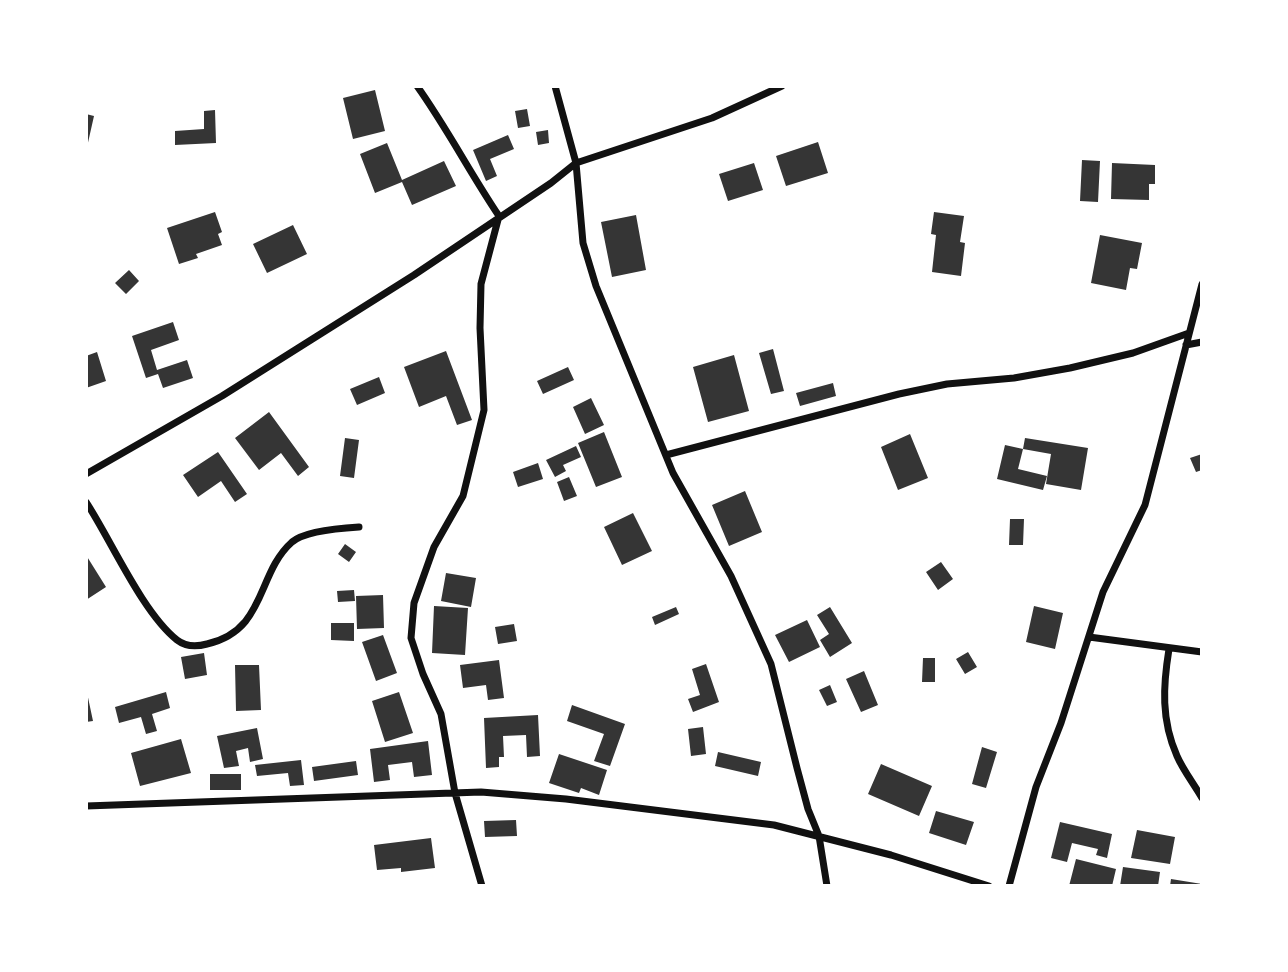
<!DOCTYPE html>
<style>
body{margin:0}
#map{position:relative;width:1288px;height:972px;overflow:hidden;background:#fff;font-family:Lato,sans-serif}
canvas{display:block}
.frame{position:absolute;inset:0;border:88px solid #fff;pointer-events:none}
</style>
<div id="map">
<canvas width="1288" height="972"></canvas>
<div class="frame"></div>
</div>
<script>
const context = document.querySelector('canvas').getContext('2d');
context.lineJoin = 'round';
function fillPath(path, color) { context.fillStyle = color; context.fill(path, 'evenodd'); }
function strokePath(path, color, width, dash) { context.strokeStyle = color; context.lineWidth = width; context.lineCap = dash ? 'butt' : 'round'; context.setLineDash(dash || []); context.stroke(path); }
fillPath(new Path2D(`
 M 375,90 L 385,131 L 353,139 L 343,98 Z
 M 527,109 L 530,126 L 518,128 L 515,111 Z
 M 215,110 L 216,143 L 175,145 L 175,131 L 204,129 L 204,111 Z
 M 86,114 L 94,116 L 87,147 L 86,147 Z
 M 548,130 L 549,143 L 538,145 L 536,132 Z
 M 508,135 L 514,149 L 490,159 L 497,176 L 486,181 L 473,150 Z
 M 818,142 L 828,173 L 786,186 L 776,156 Z
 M 387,143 L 402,180 L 444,161 L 456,186 L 412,205 L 402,182 L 375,193 L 360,154 Z
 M 1082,160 L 1100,161 L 1098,202 L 1080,201 Z
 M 754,163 L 763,190 L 728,201 L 719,174 Z
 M 1112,163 L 1155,165 L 1155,184 L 1149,184 L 1149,200 L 1111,199 Z
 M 215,212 L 222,232 L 218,234 L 222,245 L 196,254 L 198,258 L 179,264 L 167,228 Z
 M 934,212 L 964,216 L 960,242 L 965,243 L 961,276 L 932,272 L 936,235 L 931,234 Z
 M 636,215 L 646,270 L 612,277 L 601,222 Z
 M 293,225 L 307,254 L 267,273 L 253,244 Z
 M 1100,235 L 1142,243 L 1137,269 L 1130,268 L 1126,290 L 1091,283 Z
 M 129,270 L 139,281 L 126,294 L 115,283 Z
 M 173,322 L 179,340 L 151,350 L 157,370 L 187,360 L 193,378 L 163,388 L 158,374 L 146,378 L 132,336 Z
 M 773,349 L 784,391 L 771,394 L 759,353 Z
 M 446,351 L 472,420 L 457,425 L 446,396 L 419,407 L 404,367 Z
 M 97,352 L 106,381 L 86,388 L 86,356 Z
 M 734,355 L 749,411 L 708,422 L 693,367 Z
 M 568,367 L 574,380 L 543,394 L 537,381 Z
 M 379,377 L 385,393 L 357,405 L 350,389 Z
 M 833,383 L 836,396 L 800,406 L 796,393 Z
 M 591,398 L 604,425 L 585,434 L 573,407 Z
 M 269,412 L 309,467 L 298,476 L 281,453 L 259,470 L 235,438 Z
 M 604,432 L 622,477 L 596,487 L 578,443 Z
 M 910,434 L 928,478 L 898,490 L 881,447 Z
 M 345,438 L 359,440 L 354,478 L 340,476 Z
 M 1025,438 L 1088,448 L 1081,490 L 1046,484 L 1051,454 L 1023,449 Z
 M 1005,445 L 1023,449 L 1018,469 L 1047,476 L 1043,490 L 997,479 Z
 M 576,446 L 581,457 L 563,465 L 566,471 L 555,477 L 546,460 Z
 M 218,452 L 247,494 L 235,502 L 221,481 L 198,497 L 183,475 Z
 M 1202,454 L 1202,470 L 1196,472 L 1190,458 Z
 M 538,463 L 543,479 L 518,487 L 513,472 Z
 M 569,477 L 577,496 L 564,501 L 557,482 Z
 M 745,491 L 762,532 L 729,546 L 712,505 Z
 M 633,513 L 652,551 L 622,565 L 604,527 Z
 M 1010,519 L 1024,519 L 1023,545 L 1009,545 Z
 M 345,544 L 356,552 L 349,562 L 338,554 Z
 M 86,555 L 106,587 L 86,600 Z
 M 941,562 L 953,579 L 938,590 L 926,572 Z
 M 446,573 L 476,578 L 471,607 L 441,601 Z
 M 354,590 L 355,601 L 338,602 L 337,591 Z
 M 383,595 L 384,628 L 357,629 L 356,596 Z
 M 434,606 L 468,608 L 465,655 L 432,653 Z
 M 1034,606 L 1063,613 L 1055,649 L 1026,642 Z
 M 676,607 L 679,614 L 655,625 L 652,617 Z
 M 830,607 L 852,643 L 830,657 L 820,640 L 829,634 L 817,615 Z
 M 807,620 L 820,647 L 789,662 L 775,635 Z
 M 331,623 L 354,623 L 354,641 L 331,640 Z
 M 514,624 L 517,641 L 498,644 L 495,627 Z
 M 383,635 L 397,673 L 376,681 L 362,642 Z
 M 968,652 L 977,667 L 965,674 L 956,659 Z
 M 204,653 L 207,675 L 185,679 L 181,657 Z
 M 923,658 L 935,658 L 935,682 L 922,682 Z
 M 499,660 L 504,698 L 488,700 L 486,685 L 463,688 L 460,665 Z
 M 706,664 L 719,702 L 693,712 L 688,699 L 700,695 L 692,669 Z
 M 235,665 L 259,665 L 261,710 L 236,711 Z
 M 864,671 L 878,705 L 861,712 L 846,679 Z
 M 830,685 L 837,702 L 827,706 L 819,690 Z
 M 86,688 L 93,721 L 86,722 Z
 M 166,692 L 170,708 L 152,714 L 157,731 L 146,734 L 141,717 L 119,723 L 115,707 Z
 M 399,692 L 413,733 L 385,742 L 372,701 Z
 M 572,705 L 625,724 L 610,766 L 594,761 L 604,734 L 567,721 Z
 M 538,715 L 540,756 L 527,757 L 526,735 L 503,736 L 504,757 L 499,757 L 499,767 L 486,768 L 484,718 Z
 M 703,727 L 706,754 L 691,756 L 688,729 Z
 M 257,728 L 263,759 L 250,762 L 248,748 L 236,751 L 239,766 L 224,768 L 217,736 Z
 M 181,739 L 191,773 L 140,786 L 131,753 Z
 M 428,741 L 432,775 L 414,777 L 412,762 L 388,765 L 390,780 L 374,782 L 370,749 Z
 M 982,747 L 997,752 L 986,788 L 972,784 Z
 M 718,752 L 761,762 L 758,776 L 715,766 Z
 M 559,754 L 607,770 L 599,795 L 581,788 L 579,793 L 549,783 Z
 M 301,760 L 304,785 L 290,786 L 288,773 L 257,776 L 255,765 Z
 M 356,761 L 358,775 L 314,781 L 312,767 Z
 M 881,764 L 932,786 L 919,816 L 868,794 Z
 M 210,774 L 241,774 L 241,790 L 210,790 Z
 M 936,811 L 974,822 L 966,845 L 929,833 Z
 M 516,820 L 517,836 L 485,837 L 484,821 Z
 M 1060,822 L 1112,834 L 1107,858 L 1096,855 L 1098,849 L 1072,843 L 1067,862 L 1051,858 Z
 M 1137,830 L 1175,837 L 1170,864 L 1131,858 Z
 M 431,838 L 435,868 L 401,872 L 401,868 L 377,870 L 374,845 Z
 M 1076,859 L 1116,869 L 1112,886 L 1069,886 Z
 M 1123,867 L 1160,872 L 1158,886 L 1120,886 Z
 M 1171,879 L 1202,884 L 1202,886 L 1170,886 Z`), '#353535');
strokePath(new Path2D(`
 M 417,86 C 447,128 470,173 499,216 L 481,284 L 480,328 L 484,410 L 463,496 L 434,547 L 414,603 L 411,638 L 423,674 L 441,714 L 455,793 L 482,886
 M 555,86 L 576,163 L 583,243 L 596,286 L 673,473 L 731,576 L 771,664 L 797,768 L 808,809 L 819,836 L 827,886
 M 1186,345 L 1202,342
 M 666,455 L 899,394 L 947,384 L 1014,378 L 1070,368 L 1133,353 L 1189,333
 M 86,474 L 222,396 L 414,275 L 551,183 L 576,163 L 712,118 L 782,86
 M 86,502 C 111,540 142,612 177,640 C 186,647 196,647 207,644 C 267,630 256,574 292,542 C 305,531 342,528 359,527
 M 1089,637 L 1202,652
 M 1169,649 C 1163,686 1161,720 1177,756 C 1183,770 1194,784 1202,798
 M 86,806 L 481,792 L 566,799 L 774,825 L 891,855 L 989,886
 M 1009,886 L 1036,787 L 1061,723 L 1103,592 L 1145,505 L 1202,284`), '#111', 7);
</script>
